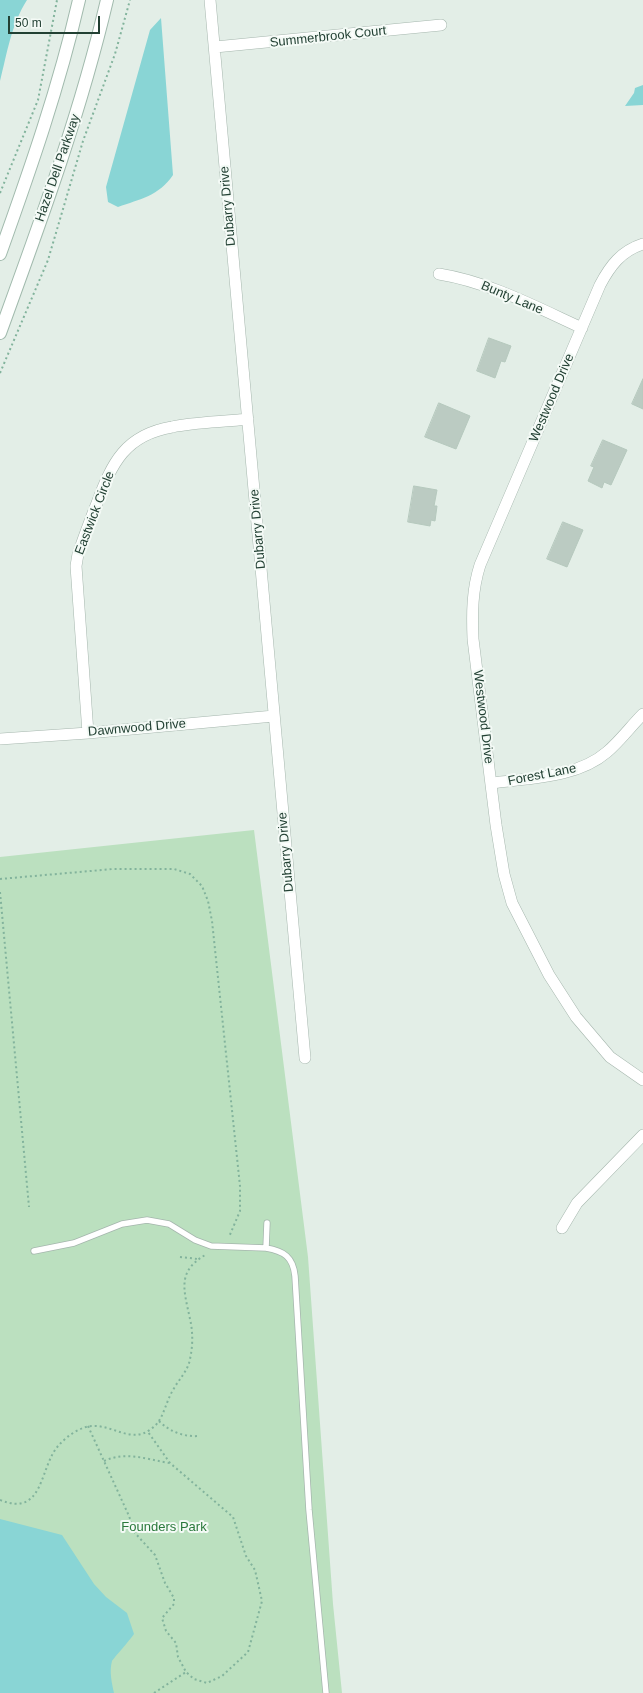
<!DOCTYPE html>
<style>
body{margin:0}
#map{position:relative;width:643px;height:1693px;overflow:hidden;background:#e3eee7;font-family:Helvetica,sans-serif}
canvas{display:block}
.scale{position:absolute;left:8px;top:16px;width:92px;height:18px;box-sizing:border-box;border:2px solid #224033;border-top:0;padding-left:5px;font-size:12px;line-height:14px;white-space:nowrap;color:#224033;-webkit-text-stroke:3px #f4faf6;paint-order:stroke}
</style>
<div id="map">
<canvas width="643" height="1693"></canvas>
<div class="scale">50 m</div>
</div>
<script>
const context = document.querySelector('canvas').getContext('2d');
context.lineJoin = 'round';
function fillPath(path, color) { context.fillStyle = color; context.fill(path, 'evenodd'); }
function strokePath(path, color, width, dash) { context.strokeStyle = color; context.lineWidth = width; context.lineCap = dash ? 'butt' : 'round'; context.setLineDash(dash || []); context.stroke(path); }
function label(font, color, halo, rows, align = 'center') {
  context.font = font + ' Helvetica,sans-serif'; context.lineWidth = 4; context.setLineDash([]); context.textBaseline = 'middle'; context.strokeStyle = halo; context.fillStyle = color; for (const [text, x, y, turn = 0] of rows) {
    context.save(); context.translate(x, y); context.rotate((+turn || 0) * Math.PI / 180); context.textAlign = isNaN(turn) ? turn : align; if (halo) context.strokeText(text, 0, 0); context.fillText(text, 0, 0); context.restore();
  }
}
fillPath(new Path2D(`
 M 254,830 L 308,1257 L 333,1604 L 342,1693 L 0,1693 L 0,857 Z`), '#bbe0bf');
fillPath(new Path2D(`
 M 0,0 L 27,0 C 11,25 7,54 0,81 Z
 M 161,18 L 173,175 C 159,196 140,199 118,207 L 108,202 L 106,187 L 150,30 Z
 M 643,85 L 643,105 L 625,106 L 634,93 L 635,88 Z
 M 0,1519 L 62,1535 L 94,1584 L 106,1597 L 127,1613 L 134,1634 C 130,1640 114,1658 112,1661 C 109,1671 112,1684 114,1693 L 0,1693 Z`), '#89d5d5');
const building = new Path2D(`
 M 489,338 L 511,346 L 505,362 L 501,361 L 495,378 L 477,371 Z
 M 643,379 L 643,409 L 632,404 Z
 M 439,403 L 470,416 L 456,449 L 425,437 Z
 M 603,440 L 627,450 L 611,485 L 604,482 L 602,488 L 588,481 L 594,467 L 591,466 Z
 M 414,486 L 437,490 L 434,506 L 437,506 L 435,521 L 431,520 L 430,526 L 408,522 Z
 M 563,522 L 583,530 L 567,567 L 547,559 Z`);
fillPath(building, '#bbcbc2');
strokePath(building, '#b5c8bd', 1);
const lane = new Path2D(`
 M 267,1223 L 266,1248 C 284,1251 293,1257 295,1276 L 309,1510 L 326,1693
 M 34,1251 L 74,1243 L 122,1224 L 147,1220 L 169,1224 L 195,1240 L 211,1246 L 266,1248`);
const street = new Path2D(`
 M 210,0 L 305,1058
 M 215,47 L 441,25
 M 643,244 C 621,251 610,266 600,285 L 480,565 C 472,590 472,613 473,639 L 496,825 L 504,874 L 512,903 L 549,975 L 576,1017 L 610,1057 L 643,1080
 M 439,274 C 489,282 536,307 582,328
 M 88,733 L 76,566 L 78,554 C 84,537 90,520 97,503 C 112,463 125,435 172,427 C 196,422 223,422 248,419
 M 0,739 L 88,733 L 274,716
 M 492,783 C 529,778 577,778 607,752 C 620,741 631,726 643,714
 M 562,1228 L 577,1203 L 643,1135`);
const secondary = new Path2D(`
 M 0,254 C 30,170 59,87 79,0
 M 0,333 C 40,223 80,115 107,0`);
strokePath(lane, '#a5b6ad', 7);
strokePath(street, '#a5b6ad', 12);
strokePath(secondary, '#a1baad', 14);
strokePath(new Path2D(`
 M 0,193 L 38,100 L 57,0
 M 0,373 L 48,260 L 83,141 L 115,54 L 130,0
 M 0,879 L 113,869 L 174,869 L 190,874 L 202,886 L 208,901 L 212,921 L 240,1186 L 240,1211 L 229,1237
 M 0,892 L 29,1207
 M 180,1257 L 198,1259
 M 159,1421 C 170,1432 184,1437 199,1436
 M 88,1426 L 129,1516 L 135,1533 L 155,1555 L 165,1583 L 174,1598 L 174,1604 L 162,1618 L 166,1631 L 176,1643 L 178,1657 L 186,1672 L 194,1679 L 207,1683 L 222,1676 L 248,1652 L 262,1601 L 255,1570 L 246,1556 L 233,1517 L 170,1463 L 148,1432
 M 104,1461 C 126,1451 145,1459 169,1463
 M 0,1500 C 45,1518 39,1466 59,1445 C 67,1436 81,1426 93,1426 C 113,1425 132,1444 151,1429 C 154,1427 157,1424 159,1421 C 165,1411 167,1400 173,1390 C 179,1379 188,1371 190,1359 C 193,1345 193,1332 190,1319 C 184,1290 176,1271 207,1254
 M 154,1693 L 186,1672`), '#82b39c', 2, [2, 3]);
strokePath(lane, '#fff', 5.5);
strokePath(street, '#fff', 11);
strokePath(secondary, '#fff', 12);
label('13px', '#224033', '#f4faf6', [
 ["Summerbrook Court",328,37,-6],
 ["Hazel Dell Parkway",58,168,-71],
 ["Dubarry Drive",228,206,-95],
 ["Bunty Lane",512,298,23],
 ["Westwood Drive",552,398,-67],
 ["Eastwick Circle",95,513,-69],
 ["Dubarry Drive",258,529,-95],
 ["Westwood Drive",483,717,83],
 ["Dawnwood Drive",137,728,-5],
 ["Forest Lane",542,775,-11],
 ["Dubarry Drive",286,852,-95]
]);
label('13px', '#2a793c', '#f4faf6', [
 ["Founders Park",164,1527]
]);
</script>
